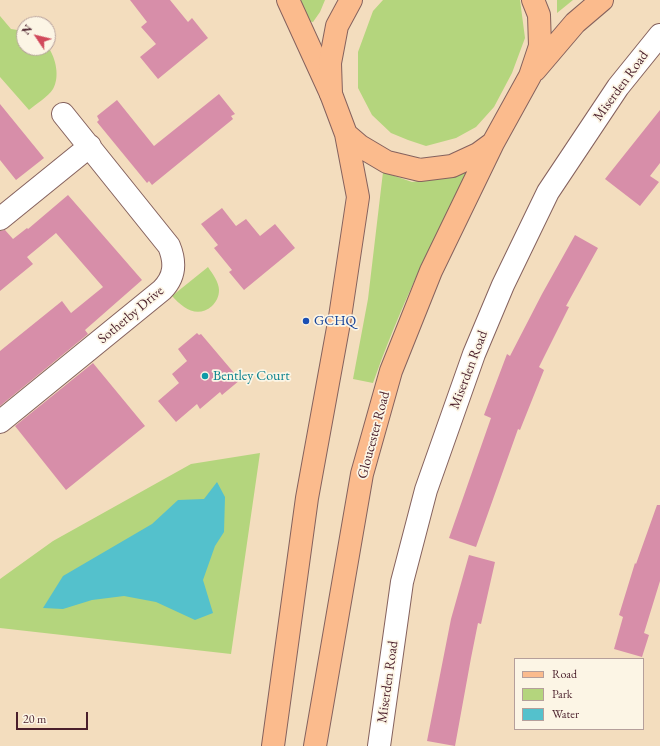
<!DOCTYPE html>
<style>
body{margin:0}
#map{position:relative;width:660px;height:746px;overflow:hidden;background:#f3ddbe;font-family:"EB Garamond",serif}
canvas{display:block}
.legend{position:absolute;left:514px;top:658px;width:130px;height:72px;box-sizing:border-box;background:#fcf5e5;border:1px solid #b59f9b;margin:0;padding:5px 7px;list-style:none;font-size:12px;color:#4a1f2b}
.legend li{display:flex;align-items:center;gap:8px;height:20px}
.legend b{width:20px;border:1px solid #b59f9b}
.north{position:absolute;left:16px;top:16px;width:40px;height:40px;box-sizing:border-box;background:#fcf5e5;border:1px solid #b59f9b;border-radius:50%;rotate:305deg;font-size:11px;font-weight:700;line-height:16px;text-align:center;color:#4a1f2b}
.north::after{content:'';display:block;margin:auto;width:14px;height:18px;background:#d1495b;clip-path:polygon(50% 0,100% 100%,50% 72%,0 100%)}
.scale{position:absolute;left:16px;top:712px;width:72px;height:18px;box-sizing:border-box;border:2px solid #4a1f2b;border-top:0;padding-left:5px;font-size:12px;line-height:14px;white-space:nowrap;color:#4a1f2b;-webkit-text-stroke:3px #fcf5e5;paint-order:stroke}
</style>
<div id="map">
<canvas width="660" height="746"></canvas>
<ul class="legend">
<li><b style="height:5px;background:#fbbb8d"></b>Road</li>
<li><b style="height:11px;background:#b4d57d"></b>Park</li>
<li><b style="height:11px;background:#54c1cc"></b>Water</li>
</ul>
<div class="north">N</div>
<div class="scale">20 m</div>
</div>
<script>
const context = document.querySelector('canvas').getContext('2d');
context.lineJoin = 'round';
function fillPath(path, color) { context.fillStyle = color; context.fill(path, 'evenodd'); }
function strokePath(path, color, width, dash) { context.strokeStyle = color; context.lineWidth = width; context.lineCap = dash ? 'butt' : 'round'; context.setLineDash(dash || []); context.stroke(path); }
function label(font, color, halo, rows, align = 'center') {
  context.font = font + ' "EB Garamond",serif'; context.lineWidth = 3.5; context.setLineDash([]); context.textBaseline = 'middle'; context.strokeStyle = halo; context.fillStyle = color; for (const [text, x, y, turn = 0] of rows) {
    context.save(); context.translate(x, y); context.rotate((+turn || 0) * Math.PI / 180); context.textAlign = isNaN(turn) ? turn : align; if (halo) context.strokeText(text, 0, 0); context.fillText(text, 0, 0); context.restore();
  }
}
fillPath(new Path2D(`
 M 301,0 L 325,0 L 320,12 L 313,22 L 308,21 Z
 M 383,0 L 520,0 L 525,38 L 512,73 L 494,107 L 476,127 L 456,138 L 426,146 L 408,140 L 391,133 L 372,115 L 358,88 L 358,52 L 373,11 Z
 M 557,0 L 573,0 L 557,13 Z
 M 0,16 L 11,29 L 24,31 L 24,48 L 48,47 C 56,58 60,77 53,89 C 48,97 36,104 29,110 L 0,77 Z
 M 383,172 L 412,182 L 465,173 L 465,178 C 430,245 398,312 373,383 L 353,379 L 368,299 Z
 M 208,267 C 212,273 219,282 219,290 C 219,297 216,302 212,306 C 197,319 183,308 172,296 Z
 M 260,453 L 231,654 L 0,628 L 0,579 L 53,541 L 191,464 Z`), '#b4d57d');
fillPath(new Path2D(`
 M 217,482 L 225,497 L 224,532 L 215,546 L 203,580 L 213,613 L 195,620 L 156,602 L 124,596 L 92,600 L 63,609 L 43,608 L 63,576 L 152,524 L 178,500 L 204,499 Z`), '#54c1cc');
fillPath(new Path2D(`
 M 130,0 L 170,0 L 188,22 L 192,18 L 208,38 L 158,79 L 140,57 L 156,44 L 141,27 L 147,22 Z
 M 219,94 L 235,114 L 231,116 L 233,119 L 152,185 L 149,181 L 147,183 L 97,122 L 99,120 L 97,116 L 117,100 L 154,146 Z
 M 0,104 L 44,158 L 16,180 L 0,160 Z
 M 660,110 L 660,163 L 650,176 L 659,182 L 640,206 L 605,179 Z
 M 68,195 L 142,280 L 85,330 L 88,334 L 0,406 L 0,351 L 62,301 L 71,313 L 103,287 L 56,233 L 27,257 L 33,264 L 0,291 L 0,231 L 5,230 L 13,239 L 27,228 L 28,229 Z
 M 222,208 L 236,226 L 246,219 L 260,236 L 275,224 L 295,248 L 244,290 L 229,272 L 232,270 L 214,248 L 218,245 L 201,224 Z
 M 575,235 L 598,248 L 566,306 L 569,307 L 539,367 L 544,370 L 520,430 L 518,429 L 476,547 L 449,538 L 491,418 L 484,415 L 507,354 L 510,356 L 542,294 Z
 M 197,333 L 199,335 L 201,334 L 240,380 L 222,395 L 220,392 L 200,409 L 197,404 L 176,422 L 158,401 L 179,383 L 172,374 L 187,361 L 178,349 Z
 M 93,363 L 145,426 L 66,490 L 15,426 Z
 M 657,505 L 660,505 L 660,581 L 644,633 L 649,635 L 642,657 L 614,649 L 623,617 L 619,615 L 635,563 L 636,564 Z
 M 469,555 L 495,562 L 481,624 L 478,623 L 471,658 L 455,746 L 427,741 L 451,619 Z`), '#d78ea9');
const minor = new Path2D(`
 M 0,219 L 90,146
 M 0,422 L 162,290 C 175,277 176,263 169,246 L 63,114
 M 379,746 L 402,582 L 426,490 L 474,354 L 503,285 L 548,192 L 618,87 L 660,35`);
const primary = new Path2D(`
 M 288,0 L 331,94`);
const trunk = new Path2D(`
 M 351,0 L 337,26 L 330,63 L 331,94 L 346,134 L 360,146 L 387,162 L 420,170 L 452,166 L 478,154 L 493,143
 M 535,70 L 575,23 L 602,0
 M 273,746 L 307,498 L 340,317 L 358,197 L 346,134
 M 315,746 L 362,474 L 391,371 L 431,271 L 493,143 L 530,76 L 540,46 L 539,15 L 533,0`);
strokePath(minor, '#85625e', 24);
strokePath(primary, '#85625e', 24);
strokePath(trunk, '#85625e', 24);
strokePath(minor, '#fff', 22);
strokePath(primary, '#fbbb8d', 22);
strokePath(trunk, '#fbbb8d', 22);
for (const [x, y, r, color] of [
 [306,321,4,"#1a4fb4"],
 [205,376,4,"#0f9aa8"]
]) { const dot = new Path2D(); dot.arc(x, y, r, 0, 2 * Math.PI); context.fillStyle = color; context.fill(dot); strokePath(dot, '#fcf5e5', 1.5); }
label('14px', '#4a1f2b', '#fcf5e5', [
 ["Miserden Road",621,86,-54],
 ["Sotherby Drive",131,315,-40],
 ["Miserden Road",469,370,-69],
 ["Gloucester Road",374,435,-75],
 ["Miserden Road",388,682,-82]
]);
label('14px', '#164399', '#fcf5e5', [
 ["GCHQ",314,321]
], 'left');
label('14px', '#0d838f', '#fcf5e5', [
 ["Bentley Court",213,376]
], 'left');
</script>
